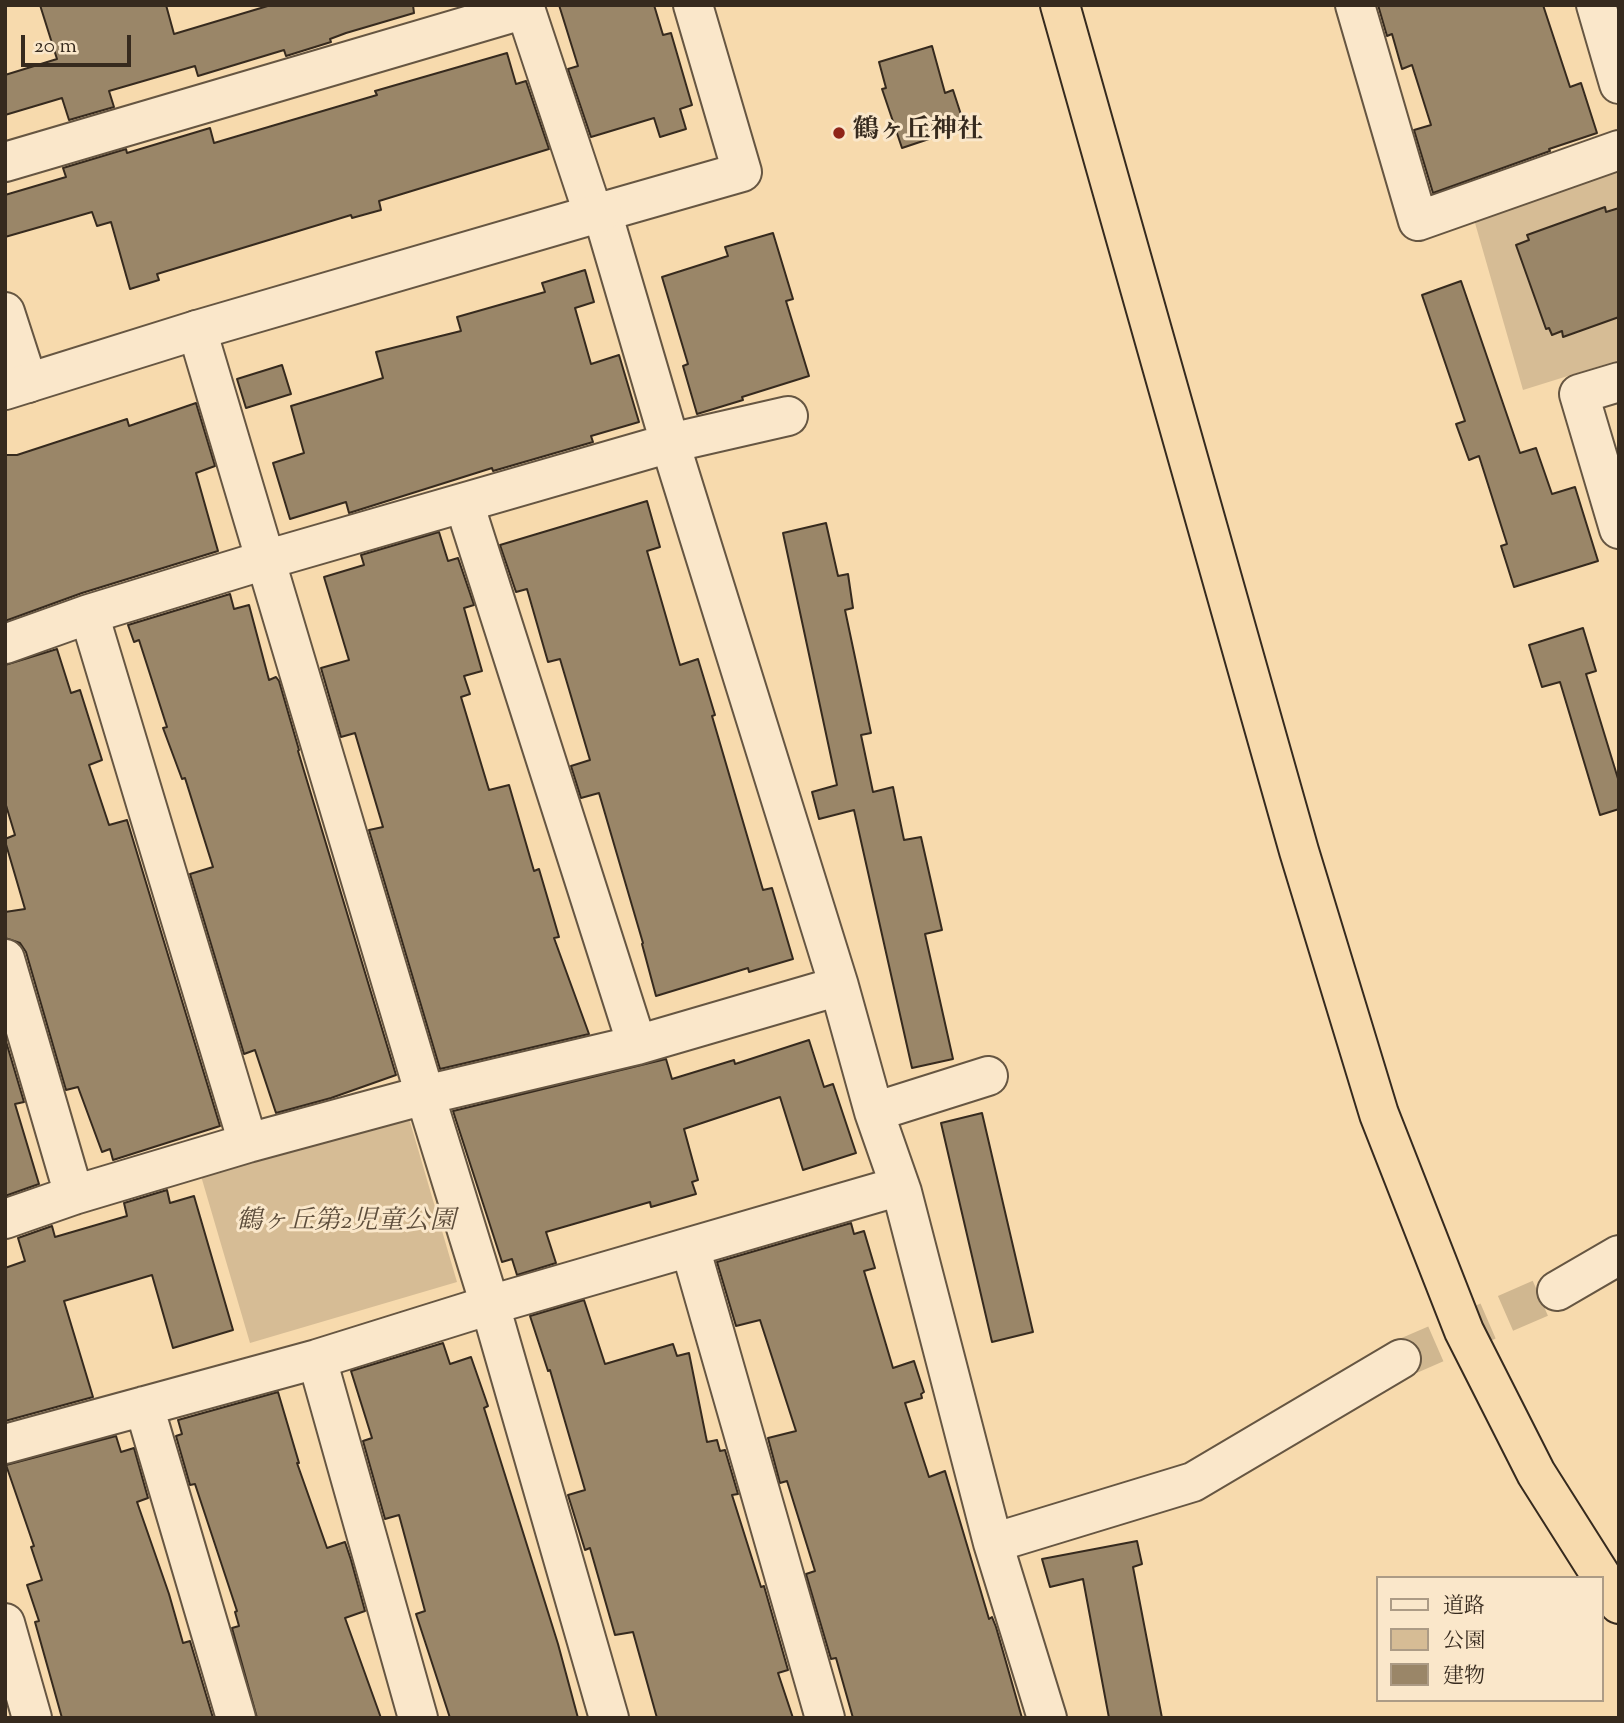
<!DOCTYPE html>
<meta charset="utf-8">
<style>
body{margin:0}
#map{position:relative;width:1624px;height:1723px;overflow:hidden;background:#f7daad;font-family:"Sorts Mill Goudy","Noto Serif JP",serif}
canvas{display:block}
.frame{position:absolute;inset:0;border:7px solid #362a1e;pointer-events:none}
.legend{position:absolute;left:1376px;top:1576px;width:228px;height:126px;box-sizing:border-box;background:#fae7ca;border:2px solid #ac9b85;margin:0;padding:9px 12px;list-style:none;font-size:21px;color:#362a1e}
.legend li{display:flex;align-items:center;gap:14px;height:35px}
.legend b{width:35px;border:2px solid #ac9b85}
.scale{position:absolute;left:21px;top:35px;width:110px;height:32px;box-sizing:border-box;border:4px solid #362a1e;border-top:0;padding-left:9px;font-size:21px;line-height:24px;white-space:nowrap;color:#362a1e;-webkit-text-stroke:5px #fae7ca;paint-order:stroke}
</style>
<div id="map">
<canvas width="1624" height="1723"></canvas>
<div class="frame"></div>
<ul class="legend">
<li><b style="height:9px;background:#fae7ca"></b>道路</li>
<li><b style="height:19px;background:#d6bc95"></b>公園</li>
<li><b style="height:19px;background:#9a8668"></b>建物</li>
</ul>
<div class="scale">20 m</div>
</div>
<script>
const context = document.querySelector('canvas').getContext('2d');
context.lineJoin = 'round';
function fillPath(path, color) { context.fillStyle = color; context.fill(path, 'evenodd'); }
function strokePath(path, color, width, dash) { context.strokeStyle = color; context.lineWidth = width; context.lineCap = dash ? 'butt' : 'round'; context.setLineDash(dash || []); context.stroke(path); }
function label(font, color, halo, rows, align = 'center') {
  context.font = font + ' "Sorts Mill Goudy","Noto Serif JP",serif'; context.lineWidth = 6; context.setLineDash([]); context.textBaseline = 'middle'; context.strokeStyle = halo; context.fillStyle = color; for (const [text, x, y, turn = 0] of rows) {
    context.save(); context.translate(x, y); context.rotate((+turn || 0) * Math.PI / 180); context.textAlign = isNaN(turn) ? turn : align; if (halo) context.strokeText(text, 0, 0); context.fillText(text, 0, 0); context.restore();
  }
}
fillPath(new Path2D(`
 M 1619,166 L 1619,360 L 1523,390 L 1473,216 Z
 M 408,1115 L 457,1282 L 250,1343 L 201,1176 Z`), '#d6bc95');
const building = new Path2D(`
 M 40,5 L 166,5 L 174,34 L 271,5 L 413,5 L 414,13 L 346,33 L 330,39 L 331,42 L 286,56 L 284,50 L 198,76 L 195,66 L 109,91 L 114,107 L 69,120 L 62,98 L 5,115 L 5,75 L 57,59 Z
 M 559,5 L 654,5 L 663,35 L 671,33 L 692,105 L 680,109 L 686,129 L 660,137 L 654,118 L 591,137 L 568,69 L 578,66 Z
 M 1378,5 L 1543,5 L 1570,87 L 1581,83 L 1597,133 L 1549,149 L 1550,151 L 1433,193 L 1414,130 L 1431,125 L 1412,65 L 1402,69 L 1392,34 L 1387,36 Z
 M 932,46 L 945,93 L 953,90 L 965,127 L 902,148 L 882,89 L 886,88 L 879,62 Z
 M 507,53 L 516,84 L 526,81 L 549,149 L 379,201 L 381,210 L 352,218 L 351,215 L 157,274 L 159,280 L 130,289 L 111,222 L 97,226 L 92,212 L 5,237 L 5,195 L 66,177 L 63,168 L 126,149 L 127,153 L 210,128 L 214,143 L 377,95 L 375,91 Z
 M 1605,207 L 1606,212 L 1619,208 L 1619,317 L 1563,337 L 1562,331 L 1552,335 L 1549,328 L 1546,329 L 1516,245 L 1529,240 L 1527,235 Z
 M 773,233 L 793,299 L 786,301 L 809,376 L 742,397 L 743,400 L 697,414 L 683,366 L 688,364 L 662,277 L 728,256 L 725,247 Z
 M 585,270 L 594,302 L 575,308 L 591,364 L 619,355 L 639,422 L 591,436 L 593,442 L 493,471 L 492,468 L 349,513 L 346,502 L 290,519 L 273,463 L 304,453 L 291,406 L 383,378 L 376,352 L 461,331 L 457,317 L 545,292 L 542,283 Z
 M 1461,281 L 1520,453 L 1536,448 L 1552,494 L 1575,487 L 1598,561 L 1514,587 L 1501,546 L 1507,544 L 1479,456 L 1469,460 L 1456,424 L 1465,421 L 1422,295 Z
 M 282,365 L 291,394 L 246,408 L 237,379 Z
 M 196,403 L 215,466 L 196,473 L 218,551 L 82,593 L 5,621 L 5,455 L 17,455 L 127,419 L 129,426 Z
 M 647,501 L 660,547 L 647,551 L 680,665 L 698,659 L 715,715 L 712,716 L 763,890 L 772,888 L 793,959 L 749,972 L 748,968 L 656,996 L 642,944 L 643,943 L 599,793 L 581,798 L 571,766 L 590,760 L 560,659 L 548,662 L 527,589 L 516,592 L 500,545 Z
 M 826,523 L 838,576 L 848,574 L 853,608 L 845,610 L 871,733 L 861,735 L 873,792 L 893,787 L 904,840 L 921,837 L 942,930 L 925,934 L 953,1059 L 912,1068 L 854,810 L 819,819 L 812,792 L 837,785 L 783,533 Z
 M 439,532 L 448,561 L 458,558 L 474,605 L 464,608 L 482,671 L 464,676 L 470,694 L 461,697 L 489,790 L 509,785 L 534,871 L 539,869 L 559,937 L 554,938 L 589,1034 L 440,1069 L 369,830 L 383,827 L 355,733 L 341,737 L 321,668 L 349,660 L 324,577 L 364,565 L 361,555 Z
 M 230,594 L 234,609 L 249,605 L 269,680 L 276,677 L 279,681 L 299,750 L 298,751 L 396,1075 L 331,1098 L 276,1113 L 255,1050 L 244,1054 L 190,874 L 213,867 L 185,778 L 182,779 L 163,728 L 167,727 L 139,640 L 134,642 L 128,625 Z
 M 1583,628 L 1596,671 L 1586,674 L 1619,782 L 1619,809 L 1600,815 L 1560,682 L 1542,687 L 1529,645 Z
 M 57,649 L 71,693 L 80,690 L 102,760 L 89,765 L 109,825 L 127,820 L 220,1126 L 113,1160 L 110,1149 L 102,1152 L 78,1087 L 66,1090 L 26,952 L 20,943 L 5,938 L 5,912 L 25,909 L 5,841 L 5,839 L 15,835 L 5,802 L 5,665 Z
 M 5,1038 L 24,1102 L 15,1104 L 39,1184 L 5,1196 Z
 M 809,1040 L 824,1087 L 833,1084 L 856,1153 L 803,1170 L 780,1097 L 684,1129 L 698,1180 L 692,1182 L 696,1194 L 651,1207 L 650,1202 L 546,1232 L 556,1263 L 517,1275 L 512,1259 L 502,1262 L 453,1111 L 666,1059 L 672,1079 L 734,1060 L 735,1064 Z
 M 982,1113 L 1033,1332 L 992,1342 L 941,1123 Z
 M 167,1190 L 170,1203 L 194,1196 L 233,1330 L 173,1348 L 152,1275 L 64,1301 L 93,1397 L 5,1421 L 5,1268 L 25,1261 L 18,1238 L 52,1226 L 55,1237 L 127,1216 L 124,1203 Z
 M 851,1223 L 854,1234 L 864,1231 L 875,1268 L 864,1271 L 893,1368 L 914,1361 L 924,1392 L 921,1394 L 922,1398 L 905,1403 L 929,1477 L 945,1471 L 989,1619 L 992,1617 L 996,1627 L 1022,1718 L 853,1718 L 836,1658 L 831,1659 L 806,1574 L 815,1571 L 787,1481 L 780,1483 L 768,1438 L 796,1431 L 760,1320 L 736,1326 L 717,1262 Z
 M 584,1300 L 605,1364 L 673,1344 L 677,1356 L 689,1353 L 707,1442 L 717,1440 L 720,1451 L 725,1450 L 738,1494 L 732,1495 L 761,1587 L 764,1586 L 788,1670 L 778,1673 L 793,1718 L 657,1718 L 633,1632 L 615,1635 L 590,1548 L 585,1550 L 568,1495 L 585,1490 L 550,1370 L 548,1371 L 530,1316 Z
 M 443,1343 L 450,1364 L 471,1357 L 488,1406 L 484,1408 L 558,1644 L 578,1718 L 450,1718 L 416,1614 L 425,1611 L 399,1515 L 385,1519 L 363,1441 L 372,1438 L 351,1371 Z
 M 278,1392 L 299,1463 L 297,1463 L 327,1548 L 345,1542 L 351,1560 L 365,1611 L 345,1618 L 381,1718 L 257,1718 L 232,1628 L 239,1626 L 235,1612 L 237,1611 L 195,1484 L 190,1485 L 176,1436 L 182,1434 L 178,1420 Z
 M 116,1436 L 121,1452 L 134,1448 L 148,1498 L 137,1502 L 169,1594 L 183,1643 L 190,1641 L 213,1718 L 62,1718 L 35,1622 L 39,1621 L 27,1585 L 42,1580 L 31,1547 L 34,1546 L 6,1465 Z
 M 1137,1541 L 1142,1564 L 1133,1567 L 1162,1718 L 1109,1718 L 1083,1579 L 1050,1587 L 1042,1559 Z`);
fillPath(building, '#9a8668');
strokePath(building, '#362a1e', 2);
strokePath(new Path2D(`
 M 1401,1359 L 1557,1291`), '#d0b790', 38, [38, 19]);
const minor = new Path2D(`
 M 524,5 L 594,216
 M 693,5 L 742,172 L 602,212 L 670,443 L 839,986 L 874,1112 L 902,1192 L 993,1543 L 1047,1718
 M 1355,5 L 1418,221 L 1619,150
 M 1596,5 L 1619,84
 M 5,162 L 525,9
 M 5,312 L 28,383
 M 197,330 L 425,1095 L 490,1305 L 609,1718
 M 1619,382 L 1579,394 L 1619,529
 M 464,503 L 637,1045
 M 89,614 L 248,1143
 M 5,644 L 89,614 L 265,560 L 670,443 L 788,416
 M 5,959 L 74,1195
 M 874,1112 L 988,1076
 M 5,1219 L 74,1195 L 248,1143 L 425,1095 L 637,1045 L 839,986
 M 690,1247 L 825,1718
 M 1557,1291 L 1619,1255
 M 317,1359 L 418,1718
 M 144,1406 L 236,1718
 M 5,1444 L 317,1359 L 490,1305 L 900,1186
 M 993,1543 L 1193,1482 L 1401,1359
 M 5,1623 L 32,1718`);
const tertiary = new Path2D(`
 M 5,390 L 197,330 L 602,212`);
const motorway = new Path2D(`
 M 1060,5 L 1299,851 L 1379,1114 L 1464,1331 L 1536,1473 L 1619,1604`);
strokePath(minor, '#665642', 42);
strokePath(tertiary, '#665642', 42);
strokePath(motorway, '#362a1e', 42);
strokePath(minor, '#fae7ca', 38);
strokePath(tertiary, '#fae7ca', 38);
strokePath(motorway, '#f7daad', 38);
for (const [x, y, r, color] of [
 [839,133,7,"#8f2418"]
]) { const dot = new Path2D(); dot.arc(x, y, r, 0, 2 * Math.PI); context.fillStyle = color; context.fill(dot); strokePath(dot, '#fae7ca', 2.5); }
label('bold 26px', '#362a1e', '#fae7ca', [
 ["鶴ヶ丘神社",853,133]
], 'left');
label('italic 26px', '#5e4e3c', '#fae7ca', [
 ["鶴ヶ丘第2児童公園",346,1224]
]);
</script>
